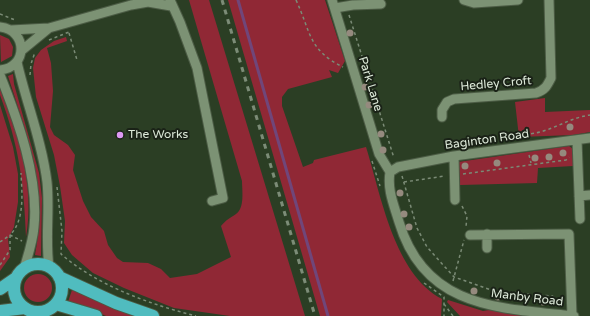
<!DOCTYPE html>
<style>
body{margin:0}
canvas{display:block;background:#2b3e24}
</style>
<canvas width="590" height="316"></canvas>
<script>
const context = document.querySelector('canvas').getContext('2d');
context.lineJoin = 'round';
function fillPath(path, color) { context.fillStyle = color; context.fill(path, 'evenodd'); }
function strokePath(path, color, width, dash) { context.strokeStyle = color; context.lineWidth = width; context.lineCap = dash ? 'butt' : 'round'; context.setLineDash(dash || []); context.stroke(path); }
function label(font, color, halo, rows, align = 'center') {
  context.font = font + ' "Varela Round",sans-serif'; context.lineWidth = 4; context.setLineDash([]); context.textBaseline = 'middle'; context.strokeStyle = halo; context.fillStyle = color; for (const [text, x, y, turn = 0] of rows) {
    context.save(); context.translate(x, y); context.rotate((+turn || 0) * Math.PI / 180); context.textAlign = isNaN(turn) ? turn : align; if (halo) context.strokeText(text, 0, 0); context.fillText(text, 0, 0); context.restore();
  }
}
fillPath(new Path2D(`
 M 189,0 L 209,0 L 305,316 L 230,316 L 174,308 L 124,288 L 93,273 L 72,255 L 64,243 L 65,221 L 60,186 L 54,155 L 36,97 L 33,68 L 35,58 L 41,50 L 54,41 L 66,37 L 67,41 L 47,48 L 51,63 L 53,91 L 50,127 L 54,135 L 68,145 L 75,155 L 73,170 L 83,201 L 91,217 L 104,231 L 108,245 L 117,258 L 123,262 L 148,263 L 161,269 L 170,278 L 197,274 L 231,257 L 221,226 C 226,220 230,218 236,214 C 245,208 242,190 242,181 Z
 M 228,0 L 325,0 L 345,61 L 338,73 L 329,70 L 332,77 L 288,89 L 282,97 L 282,106 L 303,167 L 313,163 L 314,160 L 366,147 C 381,195 394,274 442,299 L 441,316 L 320,316 Z
 M 0,35 L 9,39 L 13,47 L 12,56 L 1,62 Z
 M 13,74 L 14,84 L 39,173 L 42,198 L 41,256 L 35,255 C 48,192 27,135 8,76 Z
 M 0,89 C 19,134 35,188 26,237 C 24,183 19,146 0,95 Z
 M 545,98 L 545,112 L 590,110 L 590,132 L 573,135 L 519,137 L 515,102 Z
 M 0,105 L 13,147 L 18,174 L 18,202 L 14,227 L 8,239 L 10,257 L 0,271 Z
 M 569,146 L 573,149 L 573,166 L 538,168 L 537,183 L 460,185 L 458,162 Z
 M24 288a14 14 0 1 1 28 0a14 14 0 1 1-28 0Z
 M 72,290 L 134,316 L 106,316 L 82,305 L 68,302 Z
 M 448,300 L 483,311 L 489,310 L 546,316 L 460,316 L 447,302 Z`), '#902835');
strokePath(new Path2D(`
 M 238,0 L 328,316`), '#70467a', 3);
const minor = new Path2D(`
 M 170,0 L 180,22 L 197,68 L 223,198 L 212,201
 M 332,0 L 379,154 L 390,172
 M 464,0 L 474,3 L 518,0
 M 335,8 L 353,5 L 381,4
 M 0,27 C 28,30 28,68 0,70
 M 11,30 L 49,28 L 131,5 L 148,2 L 171,6
 M 21,51 L 49,28
 M 17,62 C 26,102 42,141 47,182 C 50,210 45,239 49,267
 M 0,75 C 18,120 39,178 34,227 C 33,241 28,255 24,269
 M 442,117 L 442,110 L 447,102 L 454,99 L 536,93 C 545,90 547,86 551,78 L 549,0
 M 577,140 L 580,219
 M 454,156 L 455,200
 M 390,172 C 387,190 394,205 399,222 C 425,309 500,308 574,316
 M 390,172 L 398,167 L 454,156 L 590,138
 M 579,196 L 590,195
 M 487,234 L 487,248
 M 470,235 L 569,234 L 572,316`);
const highway = new Path2D(`
 M14 288a24 24 0 1 1 48 0a24 24 0 1 1-48 0Z
 M 59,277 L 116,303 L 153,316
 M 0,289 L 16,278
 M 56,304 L 96,316
 M 0,311 L 25,308`);
strokePath(minor, '#4c5c45', 11);
strokePath(highway, '#4c5c45', 14);
strokePath(new Path2D(`
 M 296,0 C 311,32 308,50 343,67
 M 0,14 L 15,20
 M 349,15 L 394,158
 M 69,33 L 77,60
 M 49,40 L 69,32
 M 30,75 L 31,64 L 35,52
 M 529,138 L 529,134 C 551,132 568,118 590,115
 M 529,155 L 531,163
 M 372,161 L 380,186
 M 463,174 L 566,160 L 569,157
 M 402,176 L 417,228 L 427,247 L 454,277 L 494,291 L 552,296 L 562,301
 M 404,182 L 445,176
 M 57,187 L 62,231 L 61,254 C 98,286 149,304 196,316
 M 462,206 L 467,216 L 466,227
 M 0,242 L 10,235 L 22,241
 M 0,265 L 10,250 L 10,235 C 25,220 22,193 21,173
 M 453,281 L 464,240
 M 424,283 L 444,297 L 444,316
 M 533,302 L 534,294
 M 444,304 L 453,316`), '#7b8b76', 1.5, [3, 3]);
strokePath(minor, '#7c9274', 9);
strokePath(highway, '#50bcbf', 12);
strokePath(new Path2D(`
 M 222,0 L 315,316`), '#7c8c77', 3, [5, 5]);
context.fillStyle = '#958a7e';
for (const [x, y] of [
 [350,33],
 [365,87],
 [369,105],
 [570,127],
 [381,134],
 [383,150],
 [563,153],
 [549,157],
 [535,158],
 [497,163],
 [465,166],
 [400,193],
 [404,214],
 [409,227],
 [474,291],
 [517,295],
 [498,297],
 [543,302]
]) { context.beginPath(); context.arc(x, y, 3.5, 0, 2 * Math.PI); context.fill(); }
for (const [x, y, r, color] of [
 [120,135,4,"#dd99f3"]
]) { const dot = new Path2D(); dot.arc(x, y, r, 0, 2 * Math.PI); context.fillStyle = color; context.fill(dot); strokePath(dot, '#1a2217', 1.5); }
label('12px', '#dde9d9', '#1a2217', [
 ["Park Lane",370,84,73],
 ["Hedley Croft",496,84,-5],
 ["Baginton Road",487,140,-8],
 ["Manby Road",527,298,7]
]);
label('12px', '#dde9d9', '#1a2217', [
 ["The Works",128,135]
], 'left');
</script>
